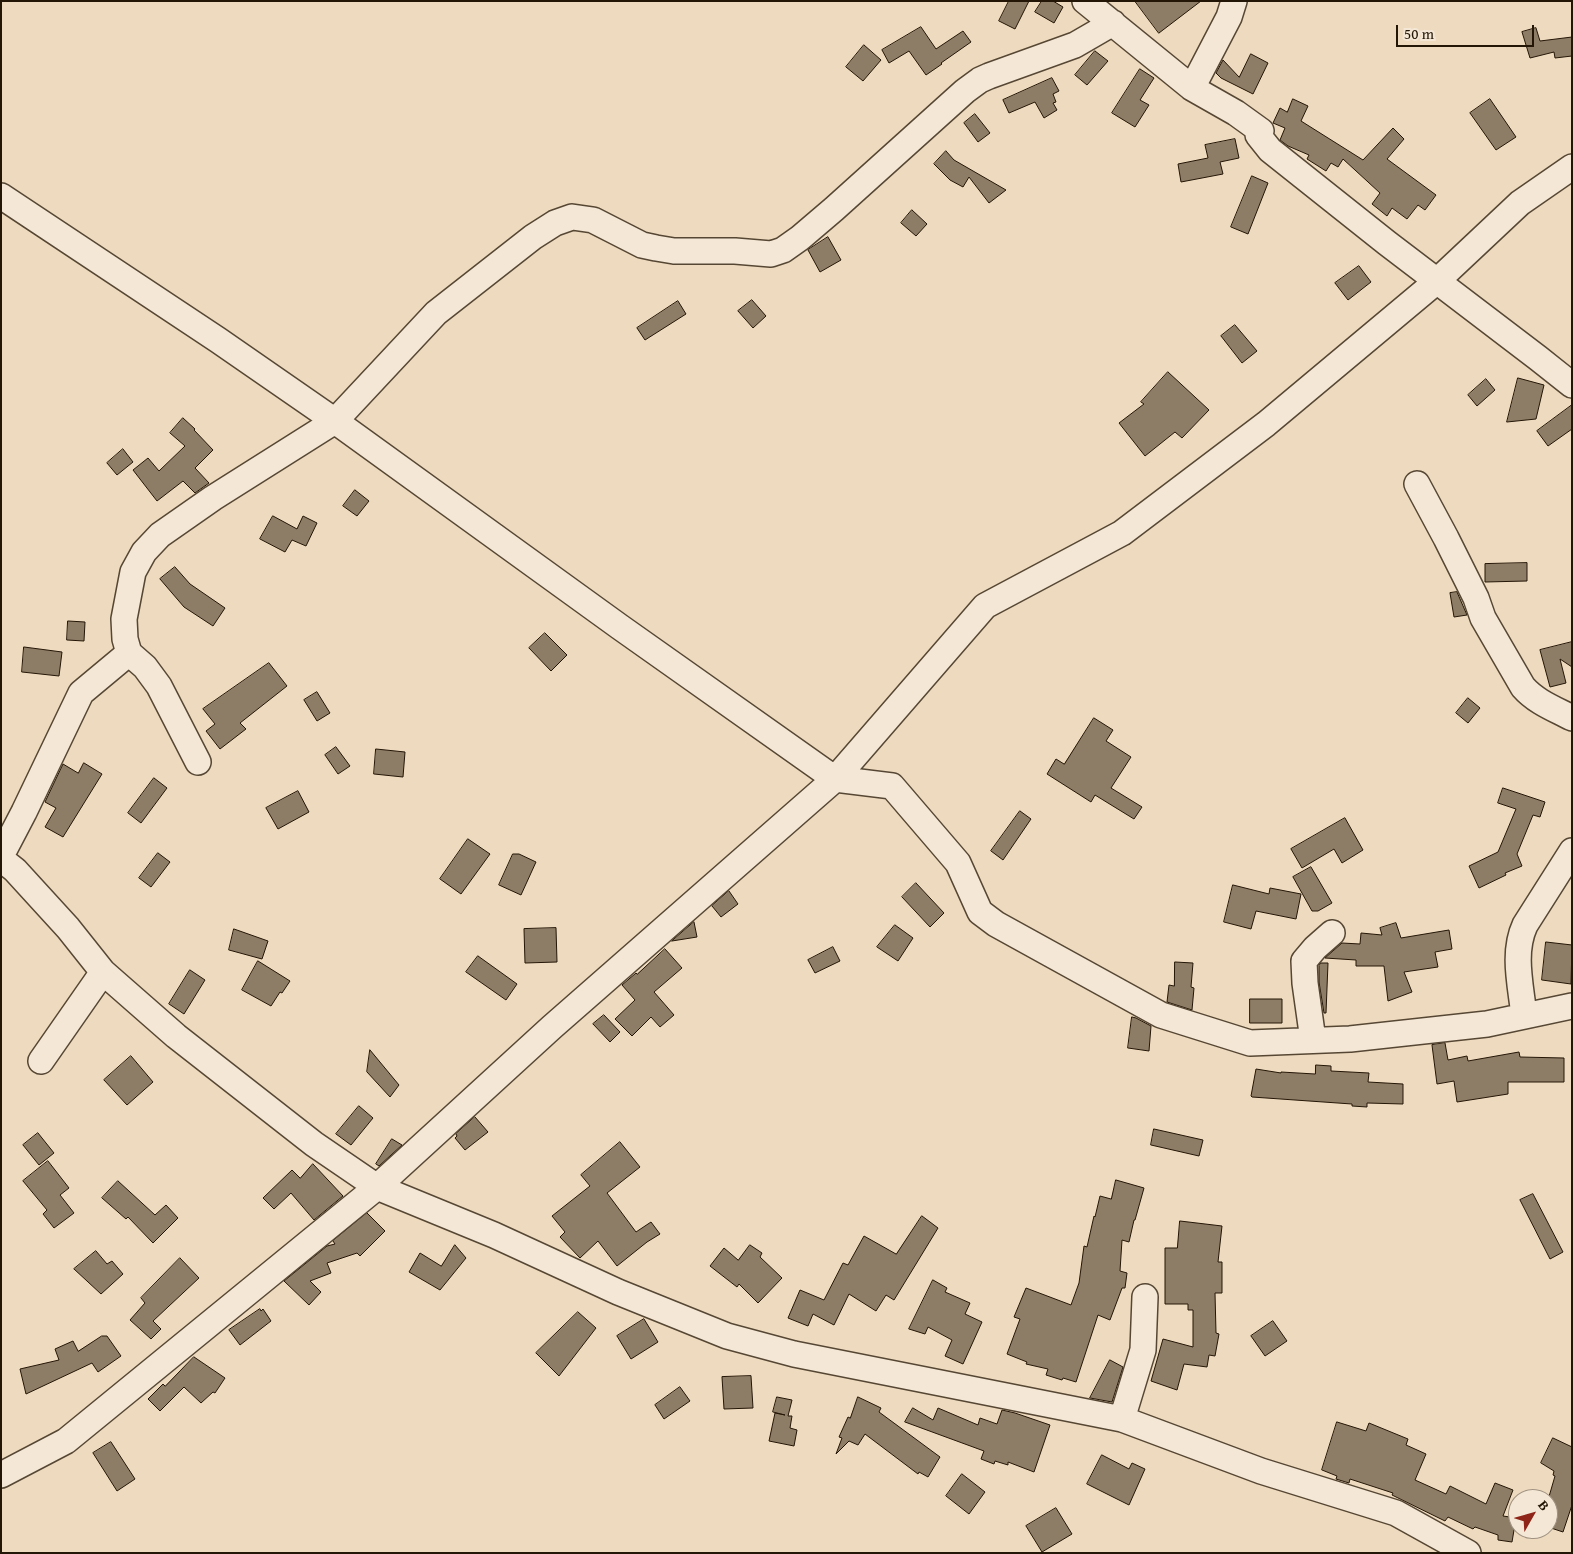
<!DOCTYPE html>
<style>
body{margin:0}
#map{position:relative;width:1573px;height:1554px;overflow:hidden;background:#eedabe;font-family:"Gentium Book Plus",serif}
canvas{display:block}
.frame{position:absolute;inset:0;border:2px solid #241606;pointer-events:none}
.north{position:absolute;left:1508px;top:1489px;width:50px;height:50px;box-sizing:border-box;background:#f4e7d5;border:1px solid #a19382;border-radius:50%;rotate:52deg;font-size:14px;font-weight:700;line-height:20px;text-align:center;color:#241606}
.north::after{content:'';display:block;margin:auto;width:18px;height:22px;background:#8f2418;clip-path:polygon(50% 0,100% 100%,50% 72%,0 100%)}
.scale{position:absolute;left:1396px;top:25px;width:138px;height:22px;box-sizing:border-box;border:2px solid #241606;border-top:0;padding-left:6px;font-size:15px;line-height:18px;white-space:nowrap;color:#241606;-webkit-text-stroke:4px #f4e7d5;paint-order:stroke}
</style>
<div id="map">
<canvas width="1573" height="1554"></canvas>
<div class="frame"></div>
<div class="north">B</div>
<div class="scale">50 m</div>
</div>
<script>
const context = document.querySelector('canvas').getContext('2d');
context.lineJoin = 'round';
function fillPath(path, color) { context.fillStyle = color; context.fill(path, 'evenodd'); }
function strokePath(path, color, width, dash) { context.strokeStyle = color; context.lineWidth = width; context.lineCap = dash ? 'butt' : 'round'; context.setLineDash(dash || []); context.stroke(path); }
const building = new Path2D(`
 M 1009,1 L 1029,1 L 1015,29 L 999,21 Z
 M 1042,1 L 1053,1 L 1063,7 L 1054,23 L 1035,12 Z
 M 1135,1 L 1201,1 L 1159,33 Z
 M 921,27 L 936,49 L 963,31 L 971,42 L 941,63 L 942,64 L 926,75 L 909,51 L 889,63 L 882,50 Z
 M 1536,28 L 1540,41 L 1572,37 L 1572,56 L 1555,58 L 1554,52 L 1530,58 L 1522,32 Z
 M 864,45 L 881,60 L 863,81 L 846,67 Z
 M 1095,51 L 1108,61 L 1087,85 L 1075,75 Z
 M 1251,54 L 1268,63 L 1253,94 L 1221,78 L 1216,73 L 1223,60 L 1239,77 Z
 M 1140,69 L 1154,78 L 1140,100 L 1149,105 L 1135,127 L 1112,113 Z
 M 1052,78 L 1059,91 L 1053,94 L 1056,102 L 1053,103 L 1057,110 L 1044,118 L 1035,102 L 1009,113 L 1003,100 Z
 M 1293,99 L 1308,106 L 1301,121 L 1363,160 L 1393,128 L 1404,139 L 1387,159 L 1436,195 L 1425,210 L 1418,205 L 1407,219 L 1392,208 L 1387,216 L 1372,204 L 1380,193 L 1343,159 L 1338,167 L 1331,163 L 1326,171 L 1307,159 L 1309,155 L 1288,146 L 1280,140 L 1285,128 L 1273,123 L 1280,108 L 1287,112 Z
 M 1490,99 L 1516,137 L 1496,150 L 1470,113 Z
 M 975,114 L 990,133 L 978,142 L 964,123 Z
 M 1235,139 L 1239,158 L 1220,162 L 1223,174 L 1181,182 L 1178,164 L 1208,158 L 1205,145 Z
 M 946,151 L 954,160 L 1006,190 L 989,203 L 969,177 L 963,187 L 950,180 L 934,164 Z
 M 1252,176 L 1268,183 L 1248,234 L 1231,227 Z
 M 912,210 L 927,224 L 916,236 L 901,223 Z
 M 828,237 L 841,260 L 820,272 L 808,250 Z
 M 1359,266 L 1371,282 L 1348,300 L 1335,283 Z
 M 752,300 L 766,316 L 753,328 L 738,311 Z
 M 678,301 L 686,314 L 645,340 L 637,328 Z
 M 1235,325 L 1257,351 L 1242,363 L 1221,336 Z
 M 1168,372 L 1209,410 L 1182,438 L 1175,432 L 1145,456 L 1119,423 L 1144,404 L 1141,402 Z
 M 1518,378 L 1544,385 L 1536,419 L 1507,422 Z
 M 1486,379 L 1495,390 L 1477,406 L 1468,395 Z
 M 1572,405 L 1572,429 L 1548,446 L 1537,431 Z
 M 183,418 L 195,429 L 194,430 L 213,450 L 195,468 L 209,483 L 195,493 L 183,481 L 157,501 L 133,470 L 148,458 L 159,471 L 185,446 L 170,433 Z
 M 123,449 L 133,462 L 117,475 L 107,463 Z
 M 355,490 L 369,501 L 357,516 L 343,506 Z
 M 273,516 L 297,529 L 303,516 L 317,523 L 306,546 L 292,540 L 285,552 L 260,539 Z
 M 1527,563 L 1527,581 L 1485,582 L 1485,564 Z
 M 175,567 L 190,584 L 225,608 L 213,626 L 184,607 L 160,579 Z
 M 1457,592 L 1467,615 L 1454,617 L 1450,593 Z
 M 68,621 L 85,622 L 84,641 L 67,640 Z
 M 545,633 L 567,655 L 551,671 L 529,648 Z
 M 1572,642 L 1572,667 L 1560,659 L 1566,683 L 1550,687 L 1540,650 Z
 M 24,647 L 62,652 L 59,676 L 22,672 Z
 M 269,663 L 287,686 L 240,723 L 246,729 L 220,749 L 206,731 L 215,724 L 203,709 Z
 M 317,692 L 330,713 L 317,721 L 304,700 Z
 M 1468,698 L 1480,708 L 1468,723 L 1456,713 Z
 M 1094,718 L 1113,730 L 1106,741 L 1131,757 L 1111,788 L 1142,807 L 1134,819 L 1095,795 L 1091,802 L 1047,774 L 1056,759 L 1064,764 Z
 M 336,747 L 350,766 L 338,774 L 325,755 Z
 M 376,749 L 405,752 L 403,777 L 374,774 Z
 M 84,763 L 102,774 L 63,837 L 45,827 L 56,808 L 45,802 L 63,764 L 78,773 Z
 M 154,778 L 167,788 L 141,823 L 128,813 Z
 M 1503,788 L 1545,802 L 1540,817 L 1533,815 L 1517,854 L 1522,866 L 1505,873 L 1506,875 L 1479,888 L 1469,866 L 1498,852 L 1516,809 L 1498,803 Z
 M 298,791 L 309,812 L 278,829 L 266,808 Z
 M 1020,811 L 1031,819 L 1003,860 L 991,851 Z
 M 1345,818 L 1363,850 L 1342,863 L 1334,849 L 1302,868 L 1291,849 Z
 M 468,839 L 490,854 L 461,894 L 440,879 Z
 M 158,853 L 170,862 L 151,887 L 139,878 Z
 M 513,854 L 519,854 L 536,862 L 521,895 L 499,885 Z
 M 1311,867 L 1332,903 L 1318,911 L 1312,911 L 1293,877 Z
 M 916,883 L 944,913 L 930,927 L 902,897 Z
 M 1233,885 L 1269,894 L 1270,888 L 1301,894 L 1296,919 L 1256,911 L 1251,929 L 1224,922 Z
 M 729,891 L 738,904 L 721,917 L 712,906 Z
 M 694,922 L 697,937 L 672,941 Z
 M 1396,923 L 1401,938 L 1449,930 L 1452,949 L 1435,952 L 1438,967 L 1404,972 L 1412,992 L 1388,1001 L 1384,966 L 1356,966 L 1356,960 L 1325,958 L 1342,943 L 1360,944 L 1361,933 L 1382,935 L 1380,928 Z
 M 895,925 L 913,938 L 898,961 L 877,947 Z
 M 556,928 L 557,962 L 525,963 L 524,929 Z
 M 234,929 L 268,941 L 262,959 L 229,950 Z
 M 1546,942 L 1572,945 L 1571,984 L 1542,980 Z
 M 833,947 L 840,961 L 815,973 L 808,960 Z
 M 665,949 L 682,968 L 654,992 L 674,1015 L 660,1027 L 651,1017 L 632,1036 L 615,1019 L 635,1000 L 622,985 L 636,973 L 637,974 Z
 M 478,956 L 517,984 L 506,1000 L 466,972 Z
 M 258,961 L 290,981 L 282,993 L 280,992 L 271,1006 L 242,990 Z
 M 1175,962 L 1193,963 L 1191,987 L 1194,988 L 1192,1010 L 1167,1002 L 1169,985 L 1174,986 Z
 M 1321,963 L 1328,963 L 1326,1013 L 1324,1013 L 1319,982 L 1319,966 Z
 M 190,970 L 205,980 L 184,1014 L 169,1004 Z
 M 1250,999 L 1282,999 L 1282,1023 L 1250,1023 Z
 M 604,1015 L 620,1032 L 610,1042 L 593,1024 Z
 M 1132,1017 L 1136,1018 L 1151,1026 L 1149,1051 L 1128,1048 Z
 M 1445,1043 L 1448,1060 L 1467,1056 L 1468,1061 L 1519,1052 L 1520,1057 L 1564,1058 L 1564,1082 L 1508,1082 L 1508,1094 L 1457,1102 L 1454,1081 L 1437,1084 L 1432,1045 Z
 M 370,1050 L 399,1085 L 390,1097 L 367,1072 Z
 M 131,1056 L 153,1082 L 127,1105 L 104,1080 Z
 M 1316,1065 L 1331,1066 L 1331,1071 L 1369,1073 L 1368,1082 L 1403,1084 L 1403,1104 L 1367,1103 L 1367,1107 L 1352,1106 L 1352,1104 L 1252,1097 L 1251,1096 L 1256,1069 L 1281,1073 L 1281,1072 L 1315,1074 Z
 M 359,1106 L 373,1118 L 351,1145 L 336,1134 Z
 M 475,1117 L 488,1132 L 465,1150 L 455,1138 L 457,1136 L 456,1134 Z
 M 1154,1129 L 1203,1140 L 1199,1156 L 1151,1145 Z
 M 38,1133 L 54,1153 L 39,1165 L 23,1145 Z
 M 392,1139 L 402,1145 L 379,1166 L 376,1164 Z
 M 620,1142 L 640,1167 L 607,1193 L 636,1232 L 651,1222 L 660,1234 L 647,1242 L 617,1266 L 598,1241 L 580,1258 L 560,1237 L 565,1232 L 552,1216 L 590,1186 L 581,1175 Z
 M 48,1161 L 69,1188 L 60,1195 L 74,1213 L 54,1228 L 43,1214 L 47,1210 L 23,1181 Z
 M 313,1164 L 343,1196 L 314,1220 L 291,1193 L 274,1209 L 263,1198 L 292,1170 L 300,1178 Z
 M 1116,1180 L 1144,1188 L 1135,1220 L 1134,1220 L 1129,1242 L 1122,1240 L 1120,1271 L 1127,1273 L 1125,1288 L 1122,1288 L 1110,1320 L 1098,1315 L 1076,1382 L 1063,1378 L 1062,1380 L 1046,1375 L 1048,1369 L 1026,1364 L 1027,1362 L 1007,1354 L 1020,1319 L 1014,1317 L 1026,1288 L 1071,1305 L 1079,1283 L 1084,1246 L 1087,1247 L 1094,1216 L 1095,1217 L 1100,1196 L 1111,1199 Z
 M 118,1181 L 155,1215 L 166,1205 L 178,1218 L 153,1243 L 128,1217 L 126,1219 L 102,1198 Z
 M 1533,1194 L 1563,1252 L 1550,1259 L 1520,1200 Z
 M 367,1213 L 385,1231 L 360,1256 L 357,1253 L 327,1263 L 331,1273 L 310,1281 L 321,1292 L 309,1305 L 284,1281 L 327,1246 L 335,1244 L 333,1241 Z
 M 922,1216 L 938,1228 L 894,1300 L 886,1295 L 876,1311 L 849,1294 L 834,1325 L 813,1314 L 808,1326 L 788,1318 L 800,1290 L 824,1300 L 843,1263 L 848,1265 L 864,1236 L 896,1254 Z
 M 1180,1221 L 1222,1226 L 1218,1262 L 1222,1262 L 1222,1293 L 1215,1293 L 1216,1333 L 1219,1334 L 1215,1356 L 1209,1355 L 1207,1367 L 1184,1364 L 1177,1390 L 1151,1381 L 1163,1339 L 1193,1347 L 1193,1310 L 1188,1310 L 1188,1304 L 1165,1304 L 1165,1248 L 1177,1248 Z
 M 455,1245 L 466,1258 L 440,1290 L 409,1272 L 420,1253 L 441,1266 Z
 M 750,1245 L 762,1253 L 760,1257 L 782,1278 L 758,1303 L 739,1284 L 737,1287 L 710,1266 L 724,1248 L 738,1260 Z
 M 96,1251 L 107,1264 L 112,1261 L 123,1274 L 101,1294 L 74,1269 Z
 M 180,1258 L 199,1278 L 153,1321 L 161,1329 L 151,1339 L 130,1320 L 145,1303 L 141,1298 Z
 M 933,1280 L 947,1288 L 945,1292 L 970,1303 L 965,1314 L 982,1322 L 963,1364 L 945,1356 L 952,1340 L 928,1327 L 925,1334 L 909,1329 Z
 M 260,1309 L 261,1311 L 263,1309 L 271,1321 L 240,1345 L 229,1330 Z
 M 578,1312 L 596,1328 L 559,1376 L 536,1353 Z
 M 644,1319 L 658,1342 L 631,1359 L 617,1336 Z
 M 1273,1321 L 1287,1341 L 1265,1356 L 1251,1336 Z
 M 102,1336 L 107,1336 L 121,1356 L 98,1372 L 92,1363 L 26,1394 L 20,1369 L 59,1360 L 55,1349 L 73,1341 L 78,1351 Z
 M 194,1357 L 225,1378 L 215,1393 L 213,1392 L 201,1403 L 184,1387 L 160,1411 L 148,1399 L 163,1384 L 165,1386 Z
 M 1110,1360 L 1123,1367 L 1112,1402 L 1090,1398 Z
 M 751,1376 L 753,1408 L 724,1409 L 722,1377 Z
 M 680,1387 L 690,1401 L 664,1419 L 655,1405 Z
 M 777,1397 L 792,1400 L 788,1416 L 792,1416 L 790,1428 L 797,1430 L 794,1446 L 769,1441 L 775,1413 L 785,1415 L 773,1412 Z
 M 858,1397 L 881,1408 L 879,1412 L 940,1457 L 928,1477 L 919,1472 L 918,1474 L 865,1434 L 858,1445 L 849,1441 L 836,1454 L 842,1438 L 839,1437 L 848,1417 L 850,1418 Z
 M 913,1408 L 933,1420 L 938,1408 L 978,1425 L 980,1418 L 997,1424 L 1002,1410 L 1015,1413 L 1050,1425 L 1034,1472 L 1008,1462 L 1008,1465 L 995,1461 L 994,1464 L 981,1459 L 984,1451 L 905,1422 Z
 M 1337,1422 L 1366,1431 L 1369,1423 L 1408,1439 L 1406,1445 L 1426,1454 L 1415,1480 L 1446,1494 L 1450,1486 L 1486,1504 L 1495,1483 L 1513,1490 L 1503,1516 L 1516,1518 L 1512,1542 L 1498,1540 L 1498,1535 L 1475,1527 L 1473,1529 L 1448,1517 L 1445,1521 L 1392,1495 L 1393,1493 L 1350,1479 L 1349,1483 L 1336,1479 L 1337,1476 L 1322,1470 Z
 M 1553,1438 L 1572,1447 L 1572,1505 L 1563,1532 L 1548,1527 L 1548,1500 L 1555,1476 L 1553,1475 L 1554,1471 L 1541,1463 Z
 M 111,1442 L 135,1479 L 117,1491 L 93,1453 Z
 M 1102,1455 L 1129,1469 L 1132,1463 L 1145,1469 L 1129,1505 L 1087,1484 Z
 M 962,1474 L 985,1492 L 969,1514 L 946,1496 Z
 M 1056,1508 L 1072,1534 L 1042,1552 L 1026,1526 Z`);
fillPath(building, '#8d7c66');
strokePath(building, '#241606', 1);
const minor = new Path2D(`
 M 1085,1 L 1192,88 L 1236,113 L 1261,131 L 1258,135 L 1270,150 L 1387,243 L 1538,358 L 1572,385
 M 1192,88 L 1229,17 L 1234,1
 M 1,196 L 218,340 L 335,421 L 620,627 L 835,779 L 892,786 L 958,863 L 980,912 L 996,924 L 1161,1015 L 1250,1043 L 1350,1039 L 1487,1024 L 1572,1006
 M 1417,484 L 1446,538 L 1476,598 L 1483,618 L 1523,687 C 1536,702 1555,709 1572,718
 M 129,653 L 145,667 L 159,686 L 198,762
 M 1,856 L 24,812 L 81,693 L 129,653 L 125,639 L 124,619 L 133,572 L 144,552 L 160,535 L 213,498 L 335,421 L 436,313 L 533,237 L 555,223 L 572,217 L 593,220 L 642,245 L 656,248 L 674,251 L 735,251 L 771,254 L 783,250 L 800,238 L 834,209 L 965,91 L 980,80 L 989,76 L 1075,45 L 1113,23
 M 1,859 L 15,870 L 68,928 L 103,972 L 176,1036 L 314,1144 L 377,1187 L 494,1235 L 618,1292 L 727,1336 L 794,1354 L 1122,1419 L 1261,1471 L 1396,1513 L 1468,1553
 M 1524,1016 C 1521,986 1512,953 1525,925 L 1572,851
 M 1313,1040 L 1305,983 L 1304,961 L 1315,948 L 1332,933
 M 41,1061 L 103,972
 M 1122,1419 L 1143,1350 L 1145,1297
 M 1,1475 L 66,1441 L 377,1187 L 552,1027 L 835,779 L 985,606 L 1122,533 L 1266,424 L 1437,281 L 1520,203 L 1572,167`);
strokePath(minor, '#564734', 28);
strokePath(minor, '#f4e7d5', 25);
</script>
